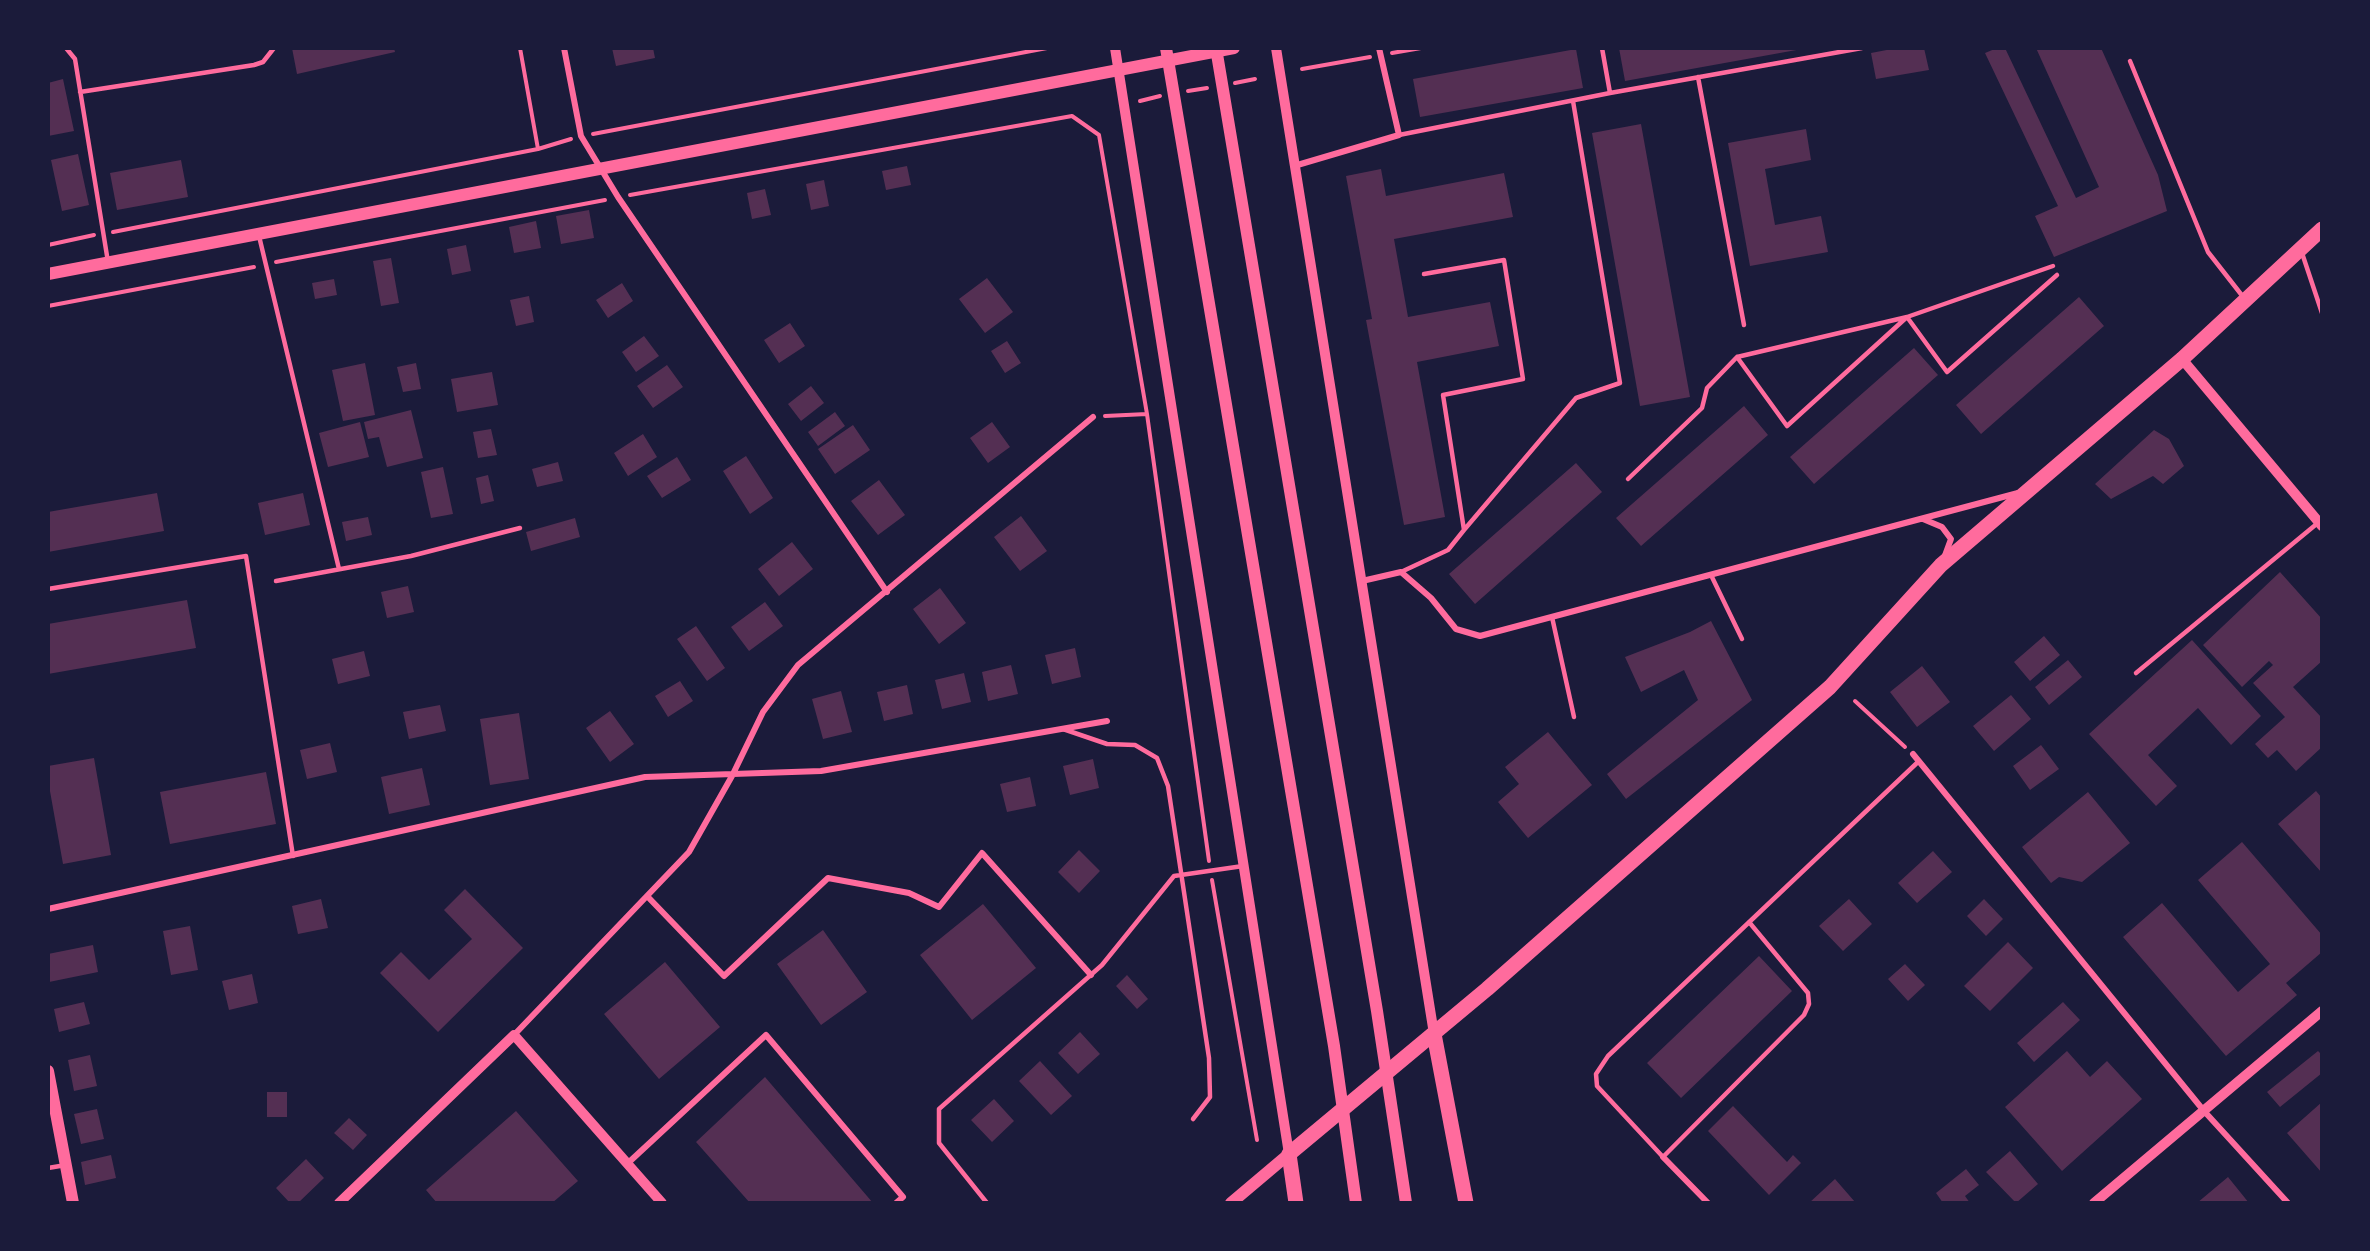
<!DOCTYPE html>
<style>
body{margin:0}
#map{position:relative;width:2370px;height:1251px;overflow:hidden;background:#1b1b3a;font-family:Montserrat,sans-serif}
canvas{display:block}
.frame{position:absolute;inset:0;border:50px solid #1b1b3a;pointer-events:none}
</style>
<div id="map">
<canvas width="2370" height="1251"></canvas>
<div class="frame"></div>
</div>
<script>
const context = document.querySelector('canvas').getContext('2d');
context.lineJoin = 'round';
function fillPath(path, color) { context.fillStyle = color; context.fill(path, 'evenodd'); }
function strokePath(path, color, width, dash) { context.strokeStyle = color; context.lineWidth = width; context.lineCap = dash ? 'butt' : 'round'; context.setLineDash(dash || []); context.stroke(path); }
fillPath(new Path2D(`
 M 292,48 L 394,48 L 395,52 L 297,74 Z
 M 612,48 L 653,48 L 655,58 L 616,66 Z
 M 1619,48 L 1802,48 L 1802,49 L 1625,81 Z
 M 1897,48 L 1924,48 L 1929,70 L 1876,79 L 1871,53 Z
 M 1997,48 L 2005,48 L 2076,198 L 2099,187 L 2036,48 L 2101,48 L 2158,175 L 2167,211 L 2054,257 L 2035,216 L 2058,206 L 1985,53 Z
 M 1576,49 L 1583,88 L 1420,117 L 1413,79 Z
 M 63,79 L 74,131 L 48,136 L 48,83 Z
 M 1641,124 L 1690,397 L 1640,406 L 1592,133 Z
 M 1806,129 L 1811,160 L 1765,169 L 1775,225 L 1821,216 L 1828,252 L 1750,266 L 1728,143 Z
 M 78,154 L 89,205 L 62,211 L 51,160 Z
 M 181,160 L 188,197 L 117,210 L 110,173 Z
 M 907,166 L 911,185 L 886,190 L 882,171 Z
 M 1381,169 L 1386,196 L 1504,173 L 1513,217 L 1394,239 L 1408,317 L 1490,302 L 1499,346 L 1417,362 L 1445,517 L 1404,525 L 1366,320 L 1372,319 L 1346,176 Z
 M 824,180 L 829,206 L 811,210 L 806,184 Z
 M 765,189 L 771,215 L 752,219 L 747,193 Z
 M 589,210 L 594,238 L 561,244 L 556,216 Z
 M 536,221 L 541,248 L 514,253 L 509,227 Z
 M 466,245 L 471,271 L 452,275 L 447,249 Z
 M 391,258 L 399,303 L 381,306 L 373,261 Z
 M 987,278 L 1013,312 L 985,333 L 959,299 Z
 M 334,279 L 337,295 L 315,299 L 312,283 Z
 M 622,283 L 633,301 L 608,318 L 596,300 Z
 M 529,296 L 534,322 L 516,326 L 510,300 Z
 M 2079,297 L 2104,326 L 1981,434 L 1956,405 Z
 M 790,323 L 805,346 L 779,363 L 764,340 Z
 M 644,336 L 659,356 L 636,372 L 622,352 Z
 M 1007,341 L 1021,363 L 1005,373 L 991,351 Z
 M 1914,348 L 1938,375 L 1814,484 L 1790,457 Z
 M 365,363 L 375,415 L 343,421 L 332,370 Z
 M 416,363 L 421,389 L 403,392 L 397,367 Z
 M 667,365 L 683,387 L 653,408 L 637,386 Z
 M 492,372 L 498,405 L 457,412 L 451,379 Z
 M 811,386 L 824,403 L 801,421 L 788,404 Z
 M 1744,406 L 1768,435 L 1641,546 L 1616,518 Z
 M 411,410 L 423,458 L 387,467 L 379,437 L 368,439 L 364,422 Z
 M 835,412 L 845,426 L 818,446 L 808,432 Z
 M 360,422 L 369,457 L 328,467 L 319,433 Z
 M 992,422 L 1010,447 L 988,463 L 970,438 Z
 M 853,425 L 870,450 L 835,474 L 818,449 Z
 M 491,429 L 497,455 L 478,458 L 473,432 Z
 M 2154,430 L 2169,439 L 2184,466 L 2163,484 L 2153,476 L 2111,499 L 2095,484 Z
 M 643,434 L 657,457 L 628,476 L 614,453 Z
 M 746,456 L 773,498 L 750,514 L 723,471 Z
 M 677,457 L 691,480 L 662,498 L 647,476 Z
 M 558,462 L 563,481 L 537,487 L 532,469 Z
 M 1576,463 L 1602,492 L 1475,604 L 1449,574 Z
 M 443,467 L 453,514 L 431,518 L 421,472 Z
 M 488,475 L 494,501 L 481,504 L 476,478 Z
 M 879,480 L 905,515 L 878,535 L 851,501 Z
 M 157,493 L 164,531 L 48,552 L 48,512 Z
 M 303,493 L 310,525 L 265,535 L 258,503 Z
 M 1021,516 L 1047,551 L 1020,571 L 994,537 Z
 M 368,517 L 372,535 L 346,541 L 342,522 Z
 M 575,518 L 580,537 L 531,551 L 526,532 Z
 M 792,542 L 813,569 L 779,596 L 758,569 Z
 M 2280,572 L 2322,619 L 2322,661 L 2293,687 L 2322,718 L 2322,747 L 2296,771 L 2277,750 L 2268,758 L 2255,744 L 2285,717 L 2253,683 L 2273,665 L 2269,661 L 2242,687 L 2203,645 Z
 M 408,586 L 414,612 L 387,618 L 381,592 Z
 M 940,588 L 966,623 L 939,644 L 913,609 Z
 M 187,600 L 196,648 L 48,674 L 48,624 Z
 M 765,602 L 783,626 L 749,651 L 731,627 Z
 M 1711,621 L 1752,700 L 1626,799 L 1607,774 L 1698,700 L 1684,670 L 1641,692 L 1625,657 L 1690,632 Z
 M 696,626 L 725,668 L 707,681 L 677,639 Z
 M 2044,636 L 2060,655 L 2030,681 L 2014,662 Z
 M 2192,640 L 2261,716 L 2231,745 L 2198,708 L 2148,755 L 2177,786 L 2156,806 L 2089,734 Z
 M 1075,648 L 1081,677 L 1052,684 L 1045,655 Z
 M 364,651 L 370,676 L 338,684 L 332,659 Z
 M 2068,660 L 2082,677 L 2049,705 L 2035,687 Z
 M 1011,665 L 1018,694 L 988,701 L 982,672 Z
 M 1922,666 L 1950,702 L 1917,727 L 1890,692 Z
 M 964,673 L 971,702 L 942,709 L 935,680 Z
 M 680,681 L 693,701 L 668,717 L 655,696 Z
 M 907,685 L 913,714 L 884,721 L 877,692 Z
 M 841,691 L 852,732 L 823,739 L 812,699 Z
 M 2011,695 L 2031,719 L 1994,751 L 1973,726 Z
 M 440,705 L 446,731 L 409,739 L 403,712 Z
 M 610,711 L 634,744 L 610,762 L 586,728 Z
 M 519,713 L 529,779 L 490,785 L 480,719 Z
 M 1548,732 L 1592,785 L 1528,838 L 1498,802 L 1519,784 L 1505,767 Z
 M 330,743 L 337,772 L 307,779 L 300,750 Z
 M 2041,745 L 2059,769 L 2030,790 L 2013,766 Z
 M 94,758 L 111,855 L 63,864 L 48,780 L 48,766 Z
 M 1093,759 L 1099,788 L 1070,795 L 1063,766 Z
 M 422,768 L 430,805 L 389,814 L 381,777 Z
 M 266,772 L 276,824 L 170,844 L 160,792 Z
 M 1030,777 L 1036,806 L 1007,812 L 1000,784 Z
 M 2316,791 L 2322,798 L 2322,873 L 2278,824 Z
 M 2088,792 L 2130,843 L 2082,882 L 2059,877 L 2051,883 L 2022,847 Z
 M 2242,842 L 2322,935 L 2322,952 L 2286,983 L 2297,995 L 2226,1056 L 2123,937 L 2162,903 L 2238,992 L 2270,964 L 2198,880 Z
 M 1079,850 L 1100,871 L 1079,893 L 1058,872 Z
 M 1933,851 L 1952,872 L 1917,903 L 1898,883 Z
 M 465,889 L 523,948 L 438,1032 L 380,973 L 401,952 L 429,980 L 472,939 L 444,910 Z
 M 321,899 L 328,928 L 298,934 L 292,906 Z
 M 1849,899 L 1872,924 L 1843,951 L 1819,926 Z
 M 1984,899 L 2003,919 L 1986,936 L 1967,916 Z
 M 983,904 L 1036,968 L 972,1020 L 920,955 Z
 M 190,926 L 198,970 L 171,975 L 163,931 Z
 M 823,930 L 867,992 L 821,1025 L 777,964 Z
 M 2008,942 L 2033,968 L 1990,1011 L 1964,986 Z
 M 93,945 L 98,972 L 49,982 L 48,954 Z
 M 1759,956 L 1792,991 L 1681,1098 L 1647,1063 Z
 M 665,962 L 720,1027 L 659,1079 L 604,1014 Z
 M 1905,964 L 1925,985 L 1908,1001 L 1888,979 Z
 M 252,974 L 258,1003 L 229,1010 L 222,981 Z
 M 1127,975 L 1148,999 L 1137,1009 L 1116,986 Z
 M 84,1002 L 90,1024 L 59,1032 L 54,1009 Z
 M 2063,1002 L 2080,1020 L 2034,1062 L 2017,1043 Z
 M 1080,1032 L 1100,1054 L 1078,1074 L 1058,1053 Z
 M 2067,1051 L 2090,1077 L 2107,1061 L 2142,1099 L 2062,1171 L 2005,1107 Z
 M 2318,1051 L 2322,1055 L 2322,1073 L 2280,1107 L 2267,1092 Z
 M 90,1055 L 97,1086 L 74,1091 L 68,1060 Z
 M 1040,1061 L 1072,1096 L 1051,1115 L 1019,1081 Z
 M 765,1077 L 873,1203 L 750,1203 L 696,1142 Z
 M 267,1092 L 287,1092 L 287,1117 L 267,1117 Z
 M 994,1099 L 1014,1121 L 992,1142 L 971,1120 Z
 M 2322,1102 L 2322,1173 L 2287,1133 Z
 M 1733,1106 L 1787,1162 L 1793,1155 L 1801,1163 L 1769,1195 L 1708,1131 Z
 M 97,1109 L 104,1139 L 81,1144 L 74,1114 Z
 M 516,1111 L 578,1181 L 552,1203 L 437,1203 L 426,1190 Z
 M 349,1118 L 367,1135 L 353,1150 L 334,1133 Z
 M 2010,1151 L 2038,1184 L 2016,1203 L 1986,1172 Z
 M 111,1155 L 116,1178 L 85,1185 L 81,1162 Z
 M 306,1159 L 324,1178 L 298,1203 L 290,1203 L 276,1188 Z
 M 1966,1169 L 1979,1185 L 1965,1196 L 1970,1203 L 1943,1203 L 1936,1193 Z
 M 2228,1177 L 2249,1203 L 2197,1203 Z
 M 1835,1179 L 1855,1202 L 1809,1203 Z`), '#542f53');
strokePath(new Path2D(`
 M 520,48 L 538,149
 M 1392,53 L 1421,48
 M 1302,69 L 1370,57
 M 1235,83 L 1255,79
 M 1188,91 L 1207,88
 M 1140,101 L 1160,96
 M 593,134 L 1047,48
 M 630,195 L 1072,116 L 1099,135 L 1147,414 L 1209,861
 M 113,232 L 538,149 L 571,139
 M 48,245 L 94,235
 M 276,262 L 605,200
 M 48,306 L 254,267
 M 1105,416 L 1147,414
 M 1855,701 L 1905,747
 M 1212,880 L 1257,1140`), '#ff6b9d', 4);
strokePath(new Path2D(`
 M 66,48 L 75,59 L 108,262
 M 1602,48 L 1610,93 L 1862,48
 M 2130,61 L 2208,252 L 2244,298
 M 1698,77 L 1744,325
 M 80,92 L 254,65 L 263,62 L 274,48
 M 1399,135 L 1610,93
 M 259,236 L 339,569
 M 2302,253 L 2322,313
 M 2053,266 L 1907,317 L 1947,372 L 2057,275
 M 1907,317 L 1787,426 L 1737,357 Z
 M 1628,479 L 1702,408 L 1707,388 L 1737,357
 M 1464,530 L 1576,398 L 1620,383 L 1573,101
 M 1401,572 L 1448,550 L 1464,530 L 1443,395 L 1523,379 L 1504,260 L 1424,274
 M 1711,575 L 1742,639
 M 276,581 L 411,556 L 520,528
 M 48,589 L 246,556 L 293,856
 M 1552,617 L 1574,717
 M 2136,673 L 2319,522
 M 1063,729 L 1107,744 L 1135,745 L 1157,758 L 1168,786 L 1209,1058 L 1210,1097 L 1193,1119
 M 1749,922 L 1808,993 L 1809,1004 L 1804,1015 L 1663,1157 L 1597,1086 L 1596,1074 L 1608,1056 L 1919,761
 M 48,1168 L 66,1165
 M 987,1203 L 939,1143 L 939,1109 L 1102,965 L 1174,876 L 1243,866`), '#ff6b9d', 4.5);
strokePath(new Path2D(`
 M 564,48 L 581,136 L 618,197 L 887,592
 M 1294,166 L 1399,135 L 1379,48
 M 1923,519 L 1942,527 L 1951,539 L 1944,558
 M 1362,581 L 1401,572 L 1431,598 L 1456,629 L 1480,636 L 2018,493
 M 1913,754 L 2204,1111 L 2288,1203
 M 647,896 L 724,976 L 828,878 L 909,893 L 939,907 L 982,853 L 1091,975
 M 48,909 L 645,777 L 821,771 L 1107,721
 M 514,1035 L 689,852 L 732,776 L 763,712 L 798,665 L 1093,417
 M 1663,1157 L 1708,1203
 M 627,1164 L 766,1035 L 903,1197 L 896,1203`), '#ff6b9d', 6);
strokePath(new Path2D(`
 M 1115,48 L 1289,1154
 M 1276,48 L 1434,1034
 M 2182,359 L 2322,526
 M 339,1203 L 514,1035 L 662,1203
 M 2094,1203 L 2322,1011`), '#ff6b9d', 10);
strokePath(new Path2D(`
 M 1166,48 L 1334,1046 L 1356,1203
 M 1216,48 L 1377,1011 L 1406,1203
 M 48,274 L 1234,48
 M 48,1071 L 73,1203
 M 1231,1203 L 1289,1154`), '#ff6b9d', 12);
strokePath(new Path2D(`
 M 1434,1034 L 1466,1203
 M 1296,1203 L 1289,1154 L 1487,989 L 1830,687 L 1941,565 L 2182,359 L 2322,229`), '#ff6b9d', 15);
</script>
